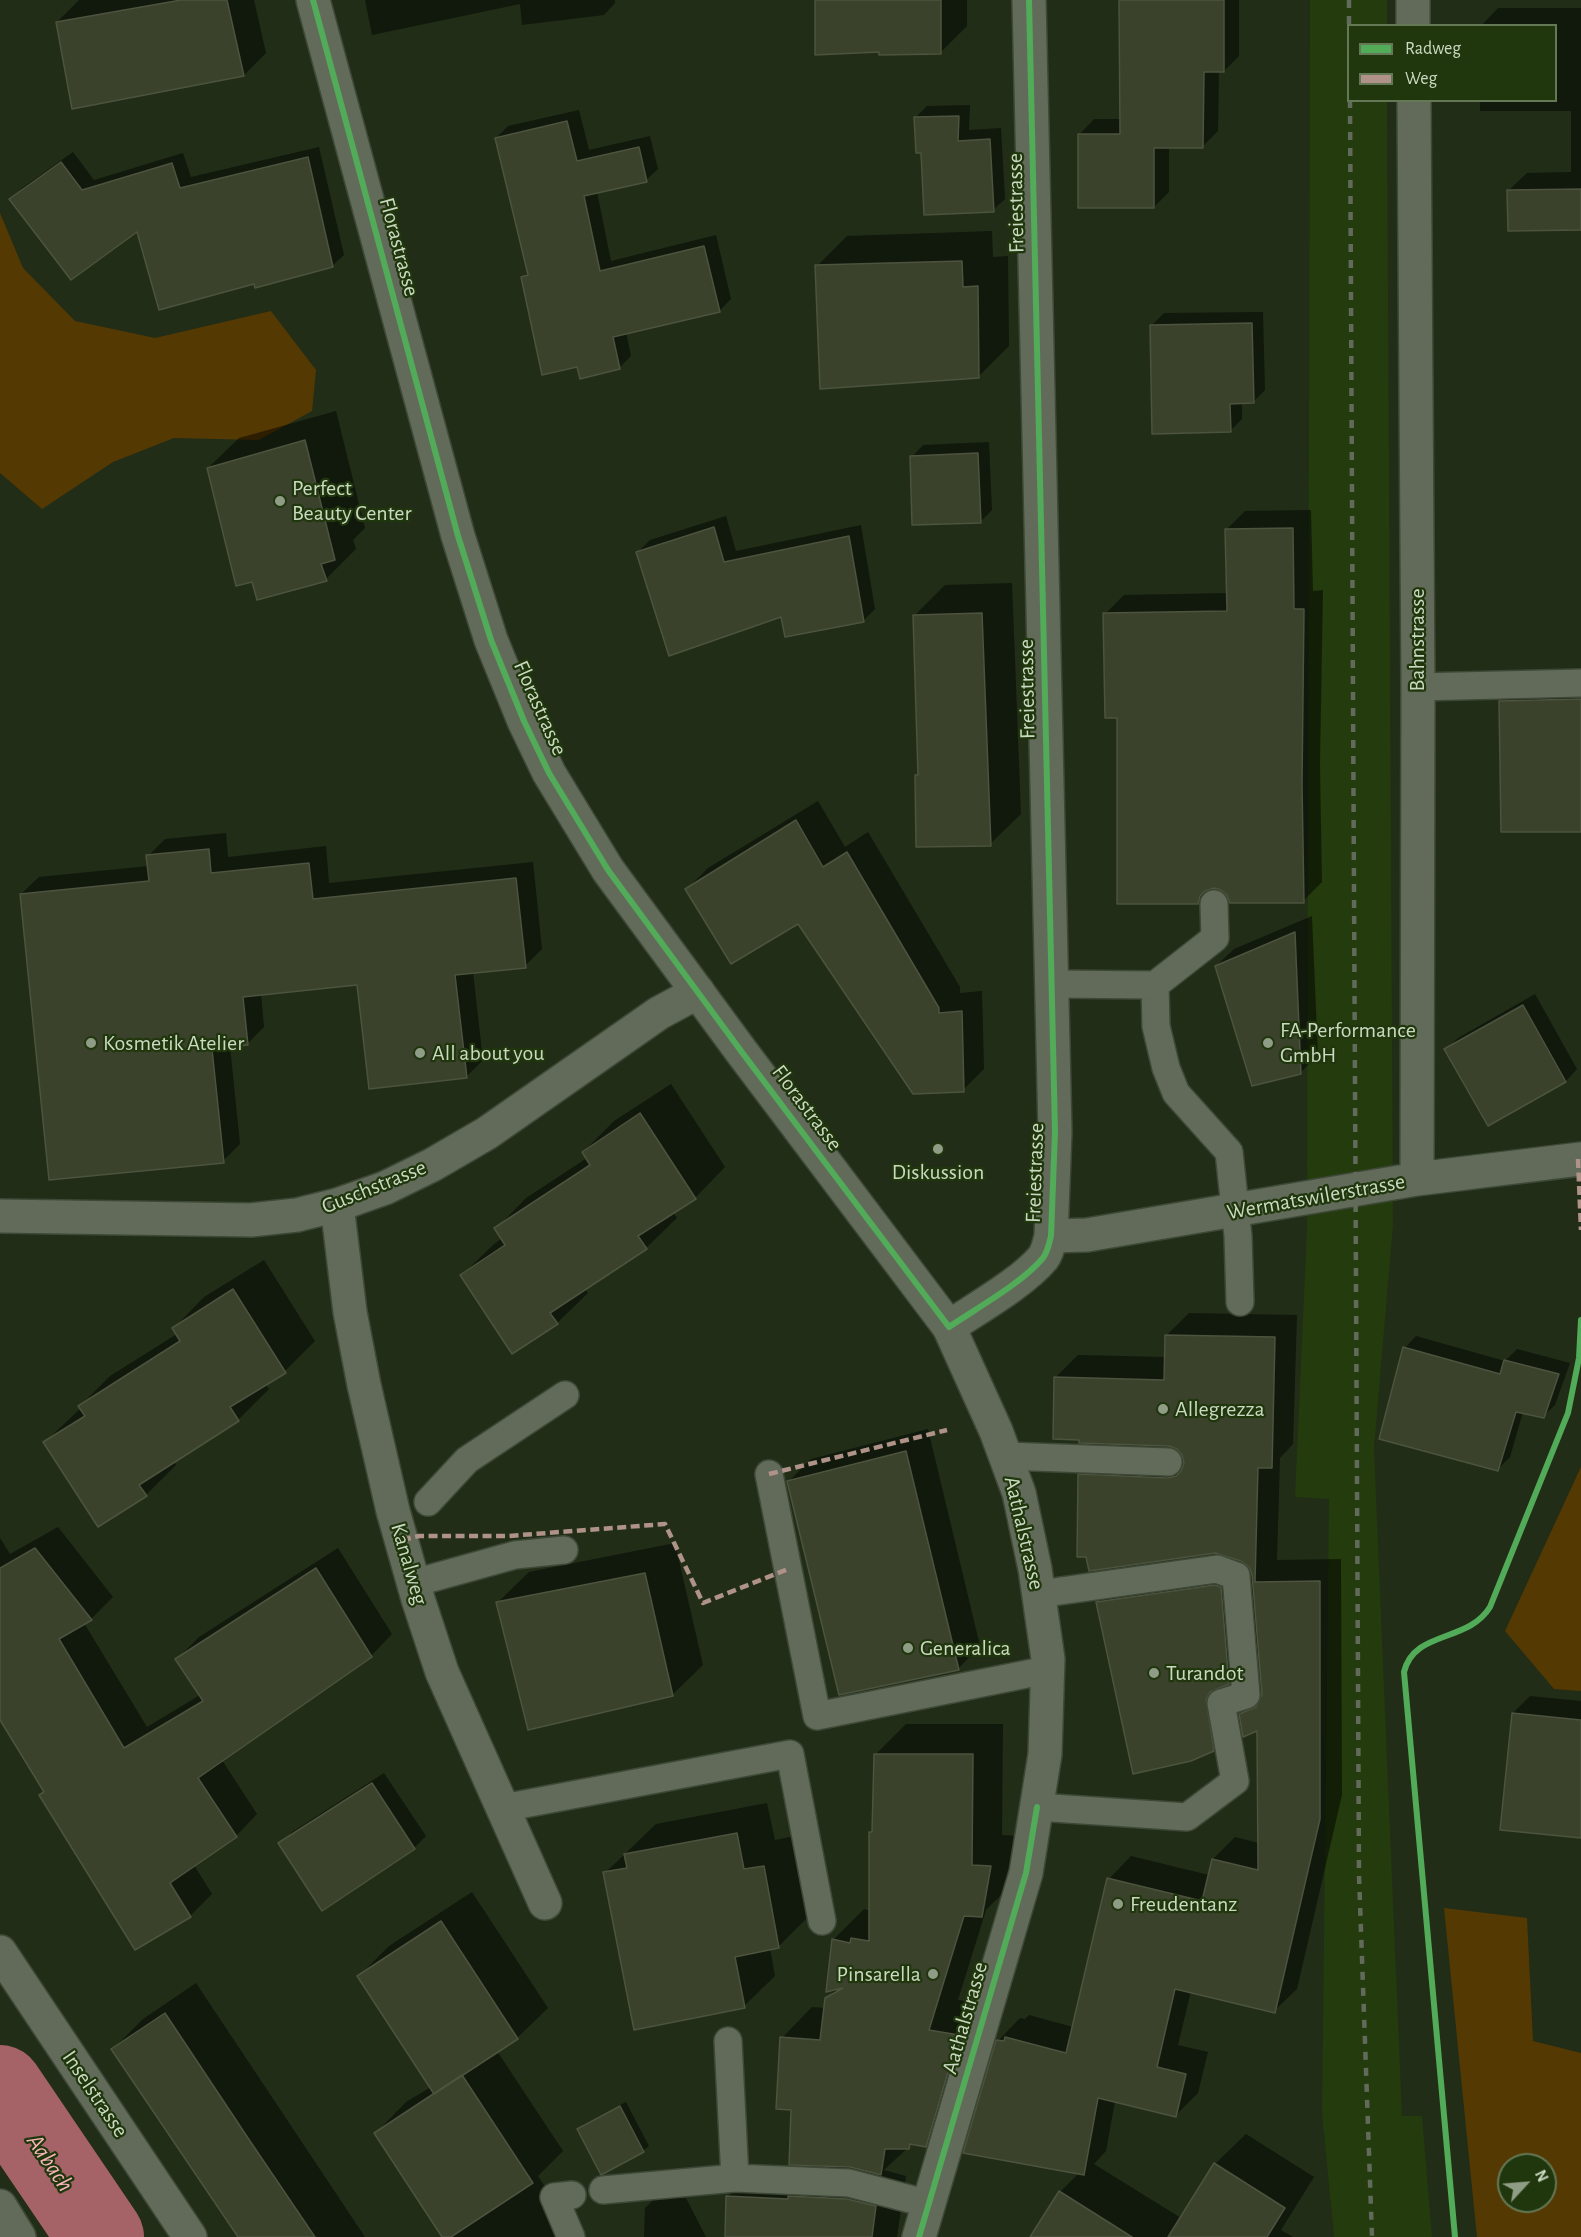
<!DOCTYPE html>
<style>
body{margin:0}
#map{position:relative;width:1581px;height:2237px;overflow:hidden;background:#212d17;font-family:"Alegreya Sans",sans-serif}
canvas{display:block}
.legend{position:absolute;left:1347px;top:24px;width:210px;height:78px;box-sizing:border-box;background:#20370d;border:2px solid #647855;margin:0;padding:8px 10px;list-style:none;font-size:18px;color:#cad9c1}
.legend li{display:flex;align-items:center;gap:12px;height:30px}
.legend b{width:30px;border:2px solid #647855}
.north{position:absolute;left:1497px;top:2153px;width:60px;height:60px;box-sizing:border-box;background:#20370d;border:2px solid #647855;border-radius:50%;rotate:64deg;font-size:16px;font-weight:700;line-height:24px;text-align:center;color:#cad9c1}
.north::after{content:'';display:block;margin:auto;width:21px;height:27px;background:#8f9d86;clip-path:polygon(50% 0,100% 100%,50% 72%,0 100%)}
</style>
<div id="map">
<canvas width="1581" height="2237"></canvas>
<ul class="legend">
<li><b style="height:8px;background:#51ab58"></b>Radweg</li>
<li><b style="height:8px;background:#af9288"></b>Weg</li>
</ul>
<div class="north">N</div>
</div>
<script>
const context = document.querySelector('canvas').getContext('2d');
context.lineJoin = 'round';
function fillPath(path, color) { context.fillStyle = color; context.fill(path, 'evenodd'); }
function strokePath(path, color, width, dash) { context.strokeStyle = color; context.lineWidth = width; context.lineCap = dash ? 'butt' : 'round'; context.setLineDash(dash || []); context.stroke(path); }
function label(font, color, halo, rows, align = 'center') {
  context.font = font + ' "Alegreya Sans",sans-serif'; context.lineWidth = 4.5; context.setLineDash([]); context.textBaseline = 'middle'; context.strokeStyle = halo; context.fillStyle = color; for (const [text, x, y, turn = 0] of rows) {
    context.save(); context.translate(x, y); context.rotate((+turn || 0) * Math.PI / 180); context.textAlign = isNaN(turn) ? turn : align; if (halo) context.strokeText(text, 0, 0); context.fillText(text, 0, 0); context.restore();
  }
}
fillPath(new Path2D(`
 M 1310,0 L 1387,0 L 1387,25 L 1348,26 L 1348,100 L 1387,101 L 1393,1225 L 1374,1448 L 1402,2116 L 1422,2116 L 1432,2237 L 1334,2237 L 1322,2113 L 1329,1499 L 1295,1497 L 1307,1228 Z`), '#233b0d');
fillPath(new Path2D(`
 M 0,213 L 23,268 L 75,321 L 155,338 L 271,311 L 316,370 L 312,411 L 259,440 L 174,438 L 113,462 L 42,509 L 0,473 Z
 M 1581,1467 L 1581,1691 L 1554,1689 L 1505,1631 Z
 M 1444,1908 L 1527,1918 L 1533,2041 L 1581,2053 L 1581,2237 L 1477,2237 ZM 1509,2165 L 1545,2165 L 1545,2201 L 1509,2201 Z`), '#553903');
fillPath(new Path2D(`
 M 79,0 L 254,0 L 266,53 L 244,75 L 57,22 Z
 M 365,0 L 615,0 L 615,3 L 604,15 L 522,25 L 520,4 L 372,35 Z
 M 816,0 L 967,0 L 967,26 L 940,53 Z
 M 1120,0 L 1239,0 L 1239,56 L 1224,71 L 1219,71 L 1218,131 L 1203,146 L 1169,146 L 1169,192 L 1154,207 L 1079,135 L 1094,119 L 1121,119 Z
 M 1498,8 L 1581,8 L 1581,228 L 1508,191 L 1527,173 L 1571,172 L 1571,111 L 1480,111 L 1480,100 L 1556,100 L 1556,26 L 1481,26 Z
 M 970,105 L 969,130 L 1001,128 L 1005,199 L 993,210 L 922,152 L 915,118 L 927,106 Z
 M 579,110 L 589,150 L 650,136 L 658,169 L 646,180 L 597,192 L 611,261 L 716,235 L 731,299 L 719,311 L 626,332 L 631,356 L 619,368 L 578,365 L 522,278 L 529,271 L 496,138 L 508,126 Z
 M 319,147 L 344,255 L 332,266 L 255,282 L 138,229 L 11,199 L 22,188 L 73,152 L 94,180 L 183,153 L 191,177 Z
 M 992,231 L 993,257 L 1008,256 L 1009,346 L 979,376 L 817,266 L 847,236 Z
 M 1263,312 L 1265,390 L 1253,402 L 1242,402 L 1242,419 L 1230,431 L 1152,325 L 1164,313 Z
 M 336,411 L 365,528 L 353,540 L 356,549 L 326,579 L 208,468 L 239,438 Z
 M 989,442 L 992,510 L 980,522 L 912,457 L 923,445 Z
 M 1311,510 L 1313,591 L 1323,590 L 1320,764 L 1322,882 L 1303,901 L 1228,894 L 1222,889 L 1213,887 L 1198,902 L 1119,717 L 1105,614 L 1124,595 L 1228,593 L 1226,530 L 1245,511 Z
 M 726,516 L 736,551 L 861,525 L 875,609 L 863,621 L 638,552 L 650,540 Z
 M 1012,583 L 1021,814 L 990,844 L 916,775 L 919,773 L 914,616 L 945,585 Z
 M 1581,670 L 1581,831 L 1501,701 L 1531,671 Z
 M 818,801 L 845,847 L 868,832 L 960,987 L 960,993 L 982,991 L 984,1069 L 963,1090 L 799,922 L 687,889 L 708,868 Z
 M 226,833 L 228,857 L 326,846 L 329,883 L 533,862 L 542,949 L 525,966 L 473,972 L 483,1060 L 466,1077 L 358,983 L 261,993 L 264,1027 L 247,1044 L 230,1046 L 240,1144 L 223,1161 L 21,894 L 39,877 L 149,866 L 148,856 L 165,839 Z
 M 1312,916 L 1318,1055 L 1301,1072 L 1216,966 L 1234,949 Z
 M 1535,994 L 1577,1069 L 1566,1081 L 1489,1124 L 1446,1049 L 1458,1038 Z
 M 671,1084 L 725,1167 L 695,1198 L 673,1212 L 677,1218 L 646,1248 L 585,1289 L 588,1293 L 557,1323 L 462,1275 L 493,1245 L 502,1238 L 496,1229 L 526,1198 L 587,1158 L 583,1152 L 614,1121 Z
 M 264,1260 L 315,1341 L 285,1371 L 265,1384 L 269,1389 L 238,1420 L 174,1461 L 176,1465 L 146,1495 L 45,1442 L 81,1408 L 80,1406 L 110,1376 L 177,1334 L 174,1328 L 204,1297 Z
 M 1189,1313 L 1297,1315 L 1293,1444 L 1280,1458 L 1277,1560 L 1341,1559 L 1342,1795 L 1297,1989 L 1274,2011 L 1191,1991 L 1178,2045 L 1208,2052 L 1198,2093 L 1176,2115 L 1115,2101 L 1106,2151 L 1094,2164 L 1181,2218 L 1215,2164 L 1246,2134 L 1314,2177 L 1281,2230 L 1293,2237 L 1032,2237 L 1060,2192 L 1079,2173 L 998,2041 L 1020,2018 L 1025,2019 L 1029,2015 L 1073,2027 L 1109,1879 L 1131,1856 L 1209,1875 L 1213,1859 L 1235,1837 L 1259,1843 L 1258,1729 L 1242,1721 L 1213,1750 L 1098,1602 L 1128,1572 L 1233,1557 L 1080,1475 L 1102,1453 L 1184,1456 L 1178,1448 L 1056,1377 L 1078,1355 L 1166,1357 L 1167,1335 ZM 1260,1651 L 1263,1692 L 1242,1712 L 1237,1674 Z
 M 1416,1336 L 1505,1361 L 1517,1349 L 1570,1363 L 1555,1405 L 1543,1416 L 1523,1412 L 1510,1457 L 1498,1469 L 1405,1348 Z
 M 928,1429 L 980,1646 L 958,1669 L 788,1482 L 811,1459 Z
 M 58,1527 L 113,1597 L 91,1619 L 84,1623 L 147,1727 L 200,1695 L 177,1659 L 199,1637 L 338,1548 L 392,1634 L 371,1656 L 222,1760 L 257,1814 L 236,1836 L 194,1865 L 212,1894 L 190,1916 L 41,1795 L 45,1791 L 0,1717 L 0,1538 L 10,1554 Z
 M 675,1543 L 703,1665 L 672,1695 L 498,1602 L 529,1572 Z
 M 1530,1696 L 1581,1701 L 1581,1837 L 1513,1713 Z
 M 906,1724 L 1003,1724 L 1002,1835 L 1021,1836 L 1012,1884 L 986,1910 L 958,2000 L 988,2005 L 956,2114 L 926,2145 L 913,2143 L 884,2170 L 906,2176 L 897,2237 L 726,2237 L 727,2197 L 758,2166 L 817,2169 L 822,2165 L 792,2108 L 782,2038 L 812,2007 L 825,2008 L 826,1998 L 837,1988 L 833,1940 L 864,1909 L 870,1911 L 871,1832 L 874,1829 L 876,1754 Z
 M 384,1773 L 426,1836 L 414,1848 L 280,1844 L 292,1832 Z
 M 767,1803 L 775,1840 L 794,1836 L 809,1916 L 778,1947 L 770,1948 L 775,1976 L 744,2006 L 605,1873 L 656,1824 Z
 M 472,1892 L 548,2008 L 517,2038 L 497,2051 L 563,2151 L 538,2176 L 577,2237 L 444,2237 L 376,2133 L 406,2102 L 431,2087 L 359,1976 L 389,1946 Z
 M 196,1983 L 365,2237 L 238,2237 L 113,2049 L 143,2019 Z
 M 626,2102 L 649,2146 L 643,2151 L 579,2129 L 584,2124 Z
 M 657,2196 L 686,2198 L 706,2237 L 644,2237 L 645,2208 Z`), '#0007');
strokePath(new Path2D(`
 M 0,2088 L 101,2237`), '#a56267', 86);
const building = new Path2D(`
 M 181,0 L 227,0 L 244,76 L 72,109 L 56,22 Z
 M 815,0 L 941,0 L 941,54 L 879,55 L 879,52 L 815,55 Z
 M 1119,0 L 1224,0 L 1224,72 L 1204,72 L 1203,148 L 1154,148 L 1154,208 L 1078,208 L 1078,134 L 1120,134 Z
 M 959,116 L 958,141 L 990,139 L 994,212 L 924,215 L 921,153 L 916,153 L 914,117 Z
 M 567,121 L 577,161 L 639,147 L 647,182 L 584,196 L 600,271 L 704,246 L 720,312 L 613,337 L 620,369 L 580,379 L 577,367 L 542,375 L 521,277 L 528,275 L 495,138 Z
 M 308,157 L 333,267 L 255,288 L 254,284 L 159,310 L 137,232 L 71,280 L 9,199 L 61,162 L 82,190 L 172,163 L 180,188 Z
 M 1581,189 L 1581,230 L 1508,231 L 1507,190 Z
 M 962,261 L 963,287 L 978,286 L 979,378 L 820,389 L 815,265 Z
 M 1252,323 L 1254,403 L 1230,404 L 1231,432 L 1152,434 L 1150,325 Z
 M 305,440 L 335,560 L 321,564 L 327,581 L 257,600 L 252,582 L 236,586 L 207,468 Z
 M 978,453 L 981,523 L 912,525 L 910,456 Z
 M 714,527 L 724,562 L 849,536 L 864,622 L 785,637 L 781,617 L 669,656 L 636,552 Z
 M 1293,528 L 1294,609 L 1304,609 L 1302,784 L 1304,903 L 1230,903 L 1227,895 L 1221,890 L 1214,888 L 1205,891 L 1200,896 L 1198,904 L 1117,904 L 1117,718 L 1105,718 L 1103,613 L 1227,611 L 1225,529 Z
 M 982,613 L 991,846 L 916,847 L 915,775 L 918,775 L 913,615 Z
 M 1581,699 L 1581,832 L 1501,832 L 1499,701 Z
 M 796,820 L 823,867 L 847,852 L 939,1008 L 939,1013 L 962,1011 L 964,1092 L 913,1094 L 798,924 L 731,964 L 685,889 Z
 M 209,849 L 211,873 L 309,863 L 313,899 L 516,878 L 526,968 L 455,975 L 467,1078 L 369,1089 L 357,985 L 243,997 L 248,1045 L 212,1049 L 224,1163 L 49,1180 L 20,894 L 149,881 L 146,855 Z
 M 1295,932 L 1301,1074 L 1252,1086 L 1215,966 Z
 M 1523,1005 L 1566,1082 L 1488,1126 L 1444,1049 Z
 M 640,1113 L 696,1199 L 638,1236 L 647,1249 L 550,1313 L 558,1324 L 512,1354 L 460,1275 L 505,1245 L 494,1228 L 590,1165 L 582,1152 Z
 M 233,1289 L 286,1373 L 230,1407 L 239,1421 L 139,1485 L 147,1496 L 98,1527 L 43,1442 L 85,1416 L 78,1406 L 180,1341 L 172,1328 Z
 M 1165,1335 L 1275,1337 L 1272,1468 L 1258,1468 L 1255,1582 L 1320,1581 L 1320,1819 L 1275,2013 L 1175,1989 L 1157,2067 L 1186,2074 L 1176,2117 L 1098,2098 L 1084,2175 L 963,2153 L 996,2040 L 1004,2041 L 1005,2037 L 1066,2053 L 1107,1878 L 1202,1901 L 1212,1859 L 1258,1870 L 1257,1731 L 1243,1737 L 1239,1714 L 1256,1707 L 1262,1694 L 1252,1575 L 1249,1567 L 1241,1561 L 1215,1553 L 1089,1571 L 1086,1557 L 1077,1557 L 1078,1474 L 1168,1478 L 1176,1476 L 1181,1471 L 1184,1463 L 1182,1455 L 1177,1449 L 1169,1446 L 1079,1443 L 1079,1440 L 1053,1439 L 1054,1377 L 1164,1380 Z
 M 1403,1347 L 1500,1374 L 1504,1360 L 1559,1374 L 1544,1418 L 1516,1412 L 1498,1471 L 1379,1439 Z
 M 906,1451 L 959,1670 L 839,1695 L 787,1481 Z
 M 35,1548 L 92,1620 L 59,1639 L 124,1748 L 203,1701 L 175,1659 L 316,1568 L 372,1657 L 198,1778 L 237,1837 L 170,1883 L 191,1917 L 135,1950 L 39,1795 L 44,1792 L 0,1720 L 0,1568 Z
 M 645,1573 L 673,1696 L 528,1730 L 496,1602 Z
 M 1215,1585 L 1221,1587 L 1229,1684 L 1210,1692 L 1206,1699 L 1214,1751 L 1191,1761 L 1133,1774 L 1096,1602 Z
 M 1512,1713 L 1581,1720 L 1581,1838 L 1500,1830 Z
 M 874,1754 L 973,1754 L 972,1865 L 991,1866 L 982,1917 L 964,1916 L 929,2030 L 959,2035 L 926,2147 L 910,2144 L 909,2149 L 885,2149 L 881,2175 L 850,2167 L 789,2165 L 791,2110 L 776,2109 L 780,2037 L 820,2040 L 825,1998 L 843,1988 L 826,1992 L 832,1939 L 850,1943 L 851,1938 L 869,1941 L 869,1832 L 872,1832 Z
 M 372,1783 L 415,1849 L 322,1911 L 278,1843 Z
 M 737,1833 L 744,1869 L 764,1866 L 779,1948 L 735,1957 L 745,2008 L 634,2030 L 603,1872 L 627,1868 L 624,1854 Z
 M 441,1921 L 518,2039 L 434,2094 L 357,1976 Z
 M 165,2013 L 250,2141 L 315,2237 L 238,2237 L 111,2049 Z
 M 462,2075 L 533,2183 L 451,2237 L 442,2237 L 374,2133 Z
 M 620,2106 L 644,2152 L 601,2175 L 577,2129 Z
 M 1214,2163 L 1285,2208 L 1267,2237 L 1168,2237 Z
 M 1059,2191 L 1132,2237 L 1030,2237 Z
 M 726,2196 L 788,2199 L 788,2196 L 847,2199 L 876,2206 L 872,2237 L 725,2237 Z`);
fillPath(building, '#3b422c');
strokePath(building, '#4c533e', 1.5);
const service = new Path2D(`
 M 1418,687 L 1581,683
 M 1052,984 L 1155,985 L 1215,938 L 1214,904
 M 1155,985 L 1156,1026 L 1166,1068 L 1176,1093 L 1229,1152 L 1238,1236 L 1240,1302
 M 1006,1456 L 1168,1462
 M 769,1474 L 817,1716 L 1047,1670
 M 428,1502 L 467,1460 L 565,1395
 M 414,1583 L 515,1555 L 564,1550
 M 1037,1807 L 1187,1817 L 1235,1781 L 1221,1703 L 1246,1695 L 1236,1576 L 1217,1569 L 1039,1594
 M 503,1808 L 790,1754 L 822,1921
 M 728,2041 L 735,2178
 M 603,2190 L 735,2178 L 849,2183 L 929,2204
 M 571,2237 L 554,2197 L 572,2195`);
const minor = new Path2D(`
 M 1413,0 L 1413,26
 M 1414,100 L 1418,687 L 1417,1179
 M 337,1205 L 350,1312 L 364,1385 L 393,1511 L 418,1599 L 442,1672 L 545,1903
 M 0,1216 L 251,1220 L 297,1215 L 337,1205 L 385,1188 L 432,1165 L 487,1133 L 659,1013 L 698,992
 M 1051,1236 L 1087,1235 L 1417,1179 L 1581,1159
 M 949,1327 C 977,1308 1022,1283 1043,1258 C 1048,1251 1049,1244 1051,1236 L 1055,1132 L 1029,0
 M 0,1952 L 190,2237
 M 0,2206 L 19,2237`);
const secondary = new Path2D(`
 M 313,0 L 458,536 L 491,640 L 524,721 L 549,773 L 608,870 L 741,1051 L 949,1327 L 996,1431 L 1019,1493 L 1035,1569 L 1048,1659 L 1045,1754 L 1026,1873 L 919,2237`);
strokePath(service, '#3e4836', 30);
strokePath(minor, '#3e4836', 36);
strokePath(secondary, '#3e4836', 36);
strokePath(service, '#626b5a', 27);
strokePath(minor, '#626b5a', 33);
strokePath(secondary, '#626b5a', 33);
strokePath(new Path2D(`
 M 1349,0 L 1349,26
 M 1350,100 L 1359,1875 L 1372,2237`), '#626b5b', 4.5, [8, 8]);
strokePath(new Path2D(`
 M 1578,1159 L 1581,1230
 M 769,1474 L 947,1430
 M 402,1540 L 419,1536 L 508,1536 L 665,1524 L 703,1603 L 788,1569`), '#af9288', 4.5, [9, 4.5]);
strokePath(new Path2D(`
 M 313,0 L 458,536 L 491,640 L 524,721 L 549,773 L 608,870 L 741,1051 L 949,1327 C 977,1308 1022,1283 1043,1258 C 1048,1251 1049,1244 1051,1236 L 1055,1132 L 1029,0
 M 919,2237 L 1026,1873 L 1037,1807
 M 1455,2237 L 1404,1672 C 1414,1630 1468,1643 1490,1607 L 1568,1413 L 1579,1358 L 1581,1320`), '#51ab58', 6);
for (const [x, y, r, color] of [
 [280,501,6,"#8f9d86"],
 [91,1043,6,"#8f9d86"],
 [1268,1043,6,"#8f9d86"],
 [420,1053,6,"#8f9d86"],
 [938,1149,6,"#8f9d86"],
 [1163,1409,6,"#8f9d86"],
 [908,1648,6,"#8f9d86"],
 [1154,1673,6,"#8f9d86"],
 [1118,1904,6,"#8f9d86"],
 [933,1974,6,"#8f9d86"]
]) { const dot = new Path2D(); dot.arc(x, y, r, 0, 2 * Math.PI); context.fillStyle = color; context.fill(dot); strokePath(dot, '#20370d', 2); }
label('22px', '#cad9c1', '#20370d', [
 ["Freiestrasse",1016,203,-91],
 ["Florastrasse",399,247,75],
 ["Bahnstrasse",1417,640,-90],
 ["Freiestrasse",1027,689,-91],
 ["Florastrasse",540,708,66],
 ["Florastrasse",807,1108,53],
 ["Freiestrasse",1035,1173,-88],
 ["Guschstrasse",374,1187,-22],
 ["Wermatswilerstrasse",1316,1197,-10],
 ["Aathalstrasse",1024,1533,77],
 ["Kanalweg",409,1564,74],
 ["Aathalstrasse",965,2018,-74],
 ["Inselstrasse",95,2094,56]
]);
label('22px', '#cad9c1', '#20370d', [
 ["Perfect",292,488],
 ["Beauty Center",292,513],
 ["FA-Performance",1280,1030],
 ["GmbH",1280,1055],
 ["Kosmetik Atelier",103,1043],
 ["All about you",432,1053],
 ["Diskussion",938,1172,"center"],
 ["Allegrezza",1175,1409],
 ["Generalica",920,1648],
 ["Turandot",1166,1673],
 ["Freudentanz",1130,1904],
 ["Pinsarella",921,1974,"right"]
], 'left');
label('italic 24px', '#f6b5ba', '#20370d', [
 ["Aabach",50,2163,56]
]);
</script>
